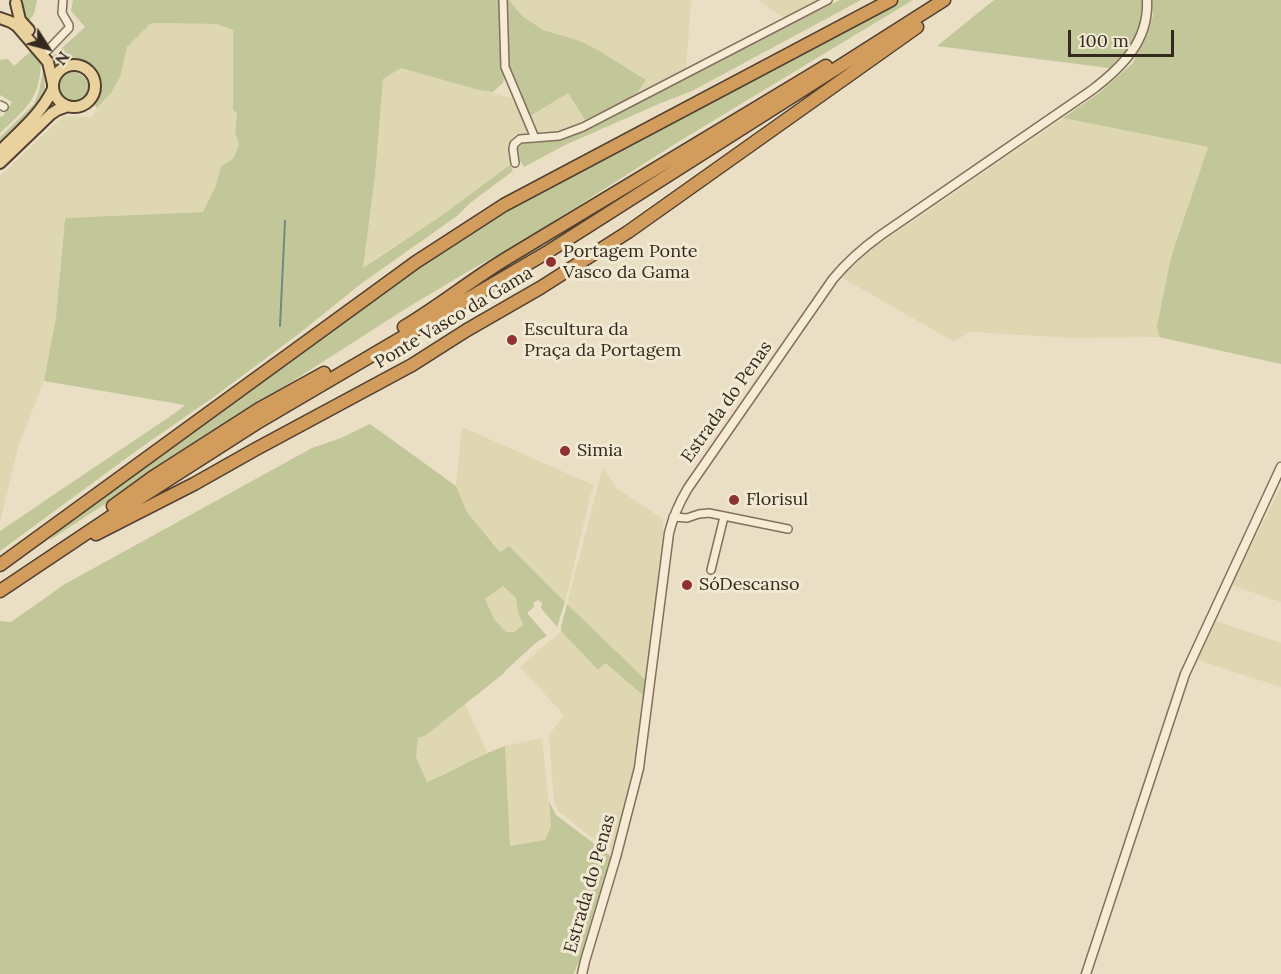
<!DOCTYPE html>
<meta charset="utf-8">
<style>
body{margin:0}
#map{position:relative;width:1281px;height:974px;overflow:hidden;background:#eadec4;font-family:Lora,serif}
canvas{display:block}
.north{position:absolute;left:18px;top:18px;width:60px;height:60px;-webkit-text-stroke:4px #f2e9d3;paint-order:stroke;rotate:126deg;font-size:16px;font-weight:700;line-height:24px;text-align:center;color:#34291f}
.north::after{content:'';display:block;margin:auto;width:21px;height:27px;background:#34291f;clip-path:polygon(50% 0,100% 100%,50% 72%,0 100%)}
.scale{position:absolute;left:1068px;top:30px;width:106px;height:27px;box-sizing:border-box;border:3px solid #34291f;border-top:0;padding-left:8px;font-size:18px;line-height:21px;white-space:nowrap;color:#34291f;-webkit-text-stroke:4px #f2e9d3;paint-order:stroke}
</style>
<div id="map">
<canvas width="1281" height="974"></canvas>
<div class="north">N</div>
<div class="scale">100 m</div>
</div>
<script>
const context = document.querySelector('canvas').getContext('2d');
context.lineJoin = 'round';
function fillPath(path, color) { context.fillStyle = color; context.fill(path, 'evenodd'); }
function strokePath(path, color, width, dash) { context.strokeStyle = color; context.lineWidth = width; context.lineCap = dash ? 'butt' : 'round'; context.setLineDash(dash || []); context.stroke(path); }
function label(font, color, halo, rows, align = 'center') {
  context.font = font + ' Lora,serif'; context.lineWidth = 6; context.setLineDash([]); context.textBaseline = 'middle'; context.strokeStyle = halo; context.fillStyle = color; for (const [text, x, y, turn = 0] of rows) {
    context.save(); context.translate(x, y); context.rotate((+turn || 0) * Math.PI / 180); context.textAlign = isNaN(turn) ? turn : align; if (halo) context.strokeText(text, 0, 0); context.fillText(text, 0, 0); context.restore();
  }
}
fillPath(new Path2D(`
 M 506,0 L 691,0 L 686,68 L 636,95 L 646,81 L 537,37 Z
 M 758,0 L 828,0 L 788,21 Z
 M 158,23 L 218,24 L 233,30 L 233,109 L 237,112 L 235,132 L 239,145 L 233,159 L 221,166 L 215,188 L 203,212 L 65,218 L 56,317 L 44,381 L 18,447 L 0,523 L 0,176 L 63,116 L 92,117 L 97,108 L 111,93 L 120,77 L 126,48 L 150,24 Z
 M 401,68 L 519,100 L 568,93 L 585,120 L 564,131 L 552,135 L 517,141 L 515,163 L 441,216 L 375,259 L 363,269 L 375,177 L 383,79 Z
 M 1063,118 L 1208,147 L 1171,257 L 1157,326 L 1159,337 L 1072,338 L 972,332 L 953,341 L 841,277 L 871,250 Z
 M 462,427 L 593,485 L 565,602 L 509,547 L 501,552 L 467,512 L 456,486 Z
 M 603,467 L 616,488 L 663,519 L 663,532 L 647,681 L 567,604 Z
 M 1281,487 L 1281,602 L 1231,585 Z
 M 502,586 L 516,598 L 518,612 L 523,625 L 514,632 L 506,632 L 494,619 L 484,600 Z
 M 1213,620 L 1281,643 L 1281,687 L 1198,660 Z
 M 561,631 L 598,670 L 604,663 L 643,695 L 636,763 L 614,850 L 607,849 L 558,811 L 554,802 L 549,735 L 564,715 L 520,667 Z
 M 465,704 L 487,752 L 449,773 L 427,782 L 416,757 L 418,738 L 425,736 Z
 M 542,738 L 551,827 L 545,840 L 510,846 L 505,746 Z`), '#dfd7b2');
fillPath(new Path2D(`
 M 23,0 L 37,0 L 34,14 L 28,22 L 23,15 Z
 M 73,0 L 509,0 L 522,16 L 543,30 L 580,41 L 596,49 L 646,80 L 636,95 L 585,120 L 568,93 L 527,118 L 505,69 L 503,83 L 493,92 L 479,90 L 401,68 L 383,79 L 375,177 L 363,268 L 441,216 L 510,165 L 513,171 L 470,203 L 457,216 L 362,283 L 296,336 L 211,399 L 143,446 L 0,551 L 0,531 L 175,413 L 185,405 L 44,381 L 56,317 L 65,218 L 203,212 L 215,188 L 221,166 L 233,159 L 239,145 L 235,132 L 237,113 L 233,110 L 233,30 L 217,24 L 158,23 L 150,24 L 127,47 L 120,77 L 111,93 L 97,108 L 90,99 C 97,87 96,72 81,66 C 71,63 63,65 52,57 L 85,27 L 71,11 Z
 M 840,0 L 861,0 L 692,91 L 661,103 L 565,145 L 524,167 L 515,153 L 519,144 L 559,139 Z
 M 900,0 L 913,0 L 678,142 L 526,239 L 467,272 L 402,311 L 271,395 L 50,540 L 50,539 L 58,531 L 419,266 L 476,227 L 662,123 Z
 M 994,0 L 1142,0 L 1141,24 L 1127,53 L 1114,68 L 1108,68 L 937,46 Z
 M 1151,0 L 1281,0 L 1281,364 L 1159,337 L 1157,326 L 1171,257 L 1208,147 L 1063,118 L 1099,93 L 1133,63 L 1153,16 Z
 M 31,51 L 41,64 C 39,101 25,109 0,133 L 0,116 L 2,117 L 12,102 L 0,95 L 0,60 L 8,59 L 14,66 Z
 M 44,67 L 45,90 L 39,104 L 0,145 L 0,137 L 34,104 L 39,91 Z
 M58 87a15 15 0 1 1 30 0a15 15 0 1 1-30 0Z
 M 370,424 L 456,486 L 467,512 L 500,552 L 509,546 L 565,602 L 557,627 L 541,608 L 542,603 L 538,600 L 533,603 L 534,607 L 527,613 L 547,636 L 538,641 L 506,670 L 503,674 L 425,736 L 418,738 L 416,757 L 427,782 C 454,771 478,755 505,746 L 510,846 L 545,840 L 551,827 L 549,802 L 556,815 L 612,857 L 583,953 L 574,973 L 573,974 L 0,974 L 0,621 L 11,622 L 65,584 L 312,448 L 341,438 ZM 503,586 L 516,598 L 518,612 L 523,625 L 514,632 L 506,632 L 494,619 L 485,599 Z
 M 567,604 L 647,681 L 643,695 L 605,663 L 598,670 L 561,631 L 561,627 Z`), '#c2c799');
strokePath(new Path2D(`
 M 280,326 L 285,221`), '#6d8b83', 2);
const minor = new Path2D(`
 M 503,0 L 505,67 L 535,138
 M 47,51 L 69,28 L 69,25 L 62,13 L 63,0
 M 0,105 L 4,107
 M 515,163 L 513,149 L 514,144 L 520,139 L 559,136 L 583,127 L 828,0
 M 673,517 L 687,518 L 699,514 L 709,513 L 788,529
 M 711,570 L 724,517`);
const tertiary = new Path2D(`
 M 582,974 L 585,961 L 616,857 L 639,768 L 669,533 C 673,517 679,503 688,488 L 833,279 C 847,262 863,248 881,235 L 1092,90 C 1122,67 1149,41 1147,0
 M 1086,974 L 1185,674 L 1281,467`);
const primary = new Path2D(`
 M 16,3 L 20,20 L 29,30
 M 0,18 L 11,22 L 17,26 L 48,62 L 53,84
 M53 86a21 21 0 1 1 42 0a21 21 0 1 1-42 0Z
 M 0,151 C 20,131 41,114 53,89
 M 0,163 L 51,114 L 57,110 L 68,106`);
const motorway = new Path2D(`
 M 404,327 C 439,306 470,281 504,260 L 826,66
 M 113,506 L 153,477 L 259,409 L 324,373
 M 96,534 L 194,484 L 256,449 L 412,365 L 467,330 L 540,288 L 628,232 L 917,27
 M 0,565 L 416,262 L 504,205 L 891,0
 M 0,591 L 121,510 L 260,421 L 546,253 L 944,0`);
strokePath(minor, '#83705c', 10);
strokePath(tertiary, '#83705c', 11);
strokePath(primary, '#513f30', 14);
strokePath(motorway, '#513f30', 15);
strokePath(minor, '#f6ecd6', 7);
strokePath(tertiary, '#f6ecd6', 8);
strokePath(primary, '#ead29f', 10);
strokePath(motorway, '#d29d5c', 12);
for (const [x, y, r, color] of [
 [551,262,6,"#8d3132"],
 [512,340,6,"#8d3132"],
 [565,451,6,"#8d3132"],
 [734,500,6,"#8d3132"],
 [687,585,6,"#8d3132"]
]) { const dot = new Path2D(); dot.arc(x, y, r, 0, 2 * Math.PI); context.fillStyle = color; context.fill(dot); strokePath(dot, '#f2e9d3', 2); }
label('18px', '#34291f', '#f2e9d3', [
 ["Portagem Ponte",563,252],
 ["Vasco da Gama",563,273],
 ["Escultura da",524,330],
 ["Praça da Portagem",524,351],
 ["Simia",577,451],
 ["Florisul",746,500],
 ["SóDescanso",699,585]
], 'left');
label('18px', '#34291f', '#f2e9d3', [
 ["Ponte Vasco da Gama",454,318,-31],
 ["Estrada do Penas",727,402,-55],
 ["Estrada do Penas",590,884,-74]
]);
</script>
